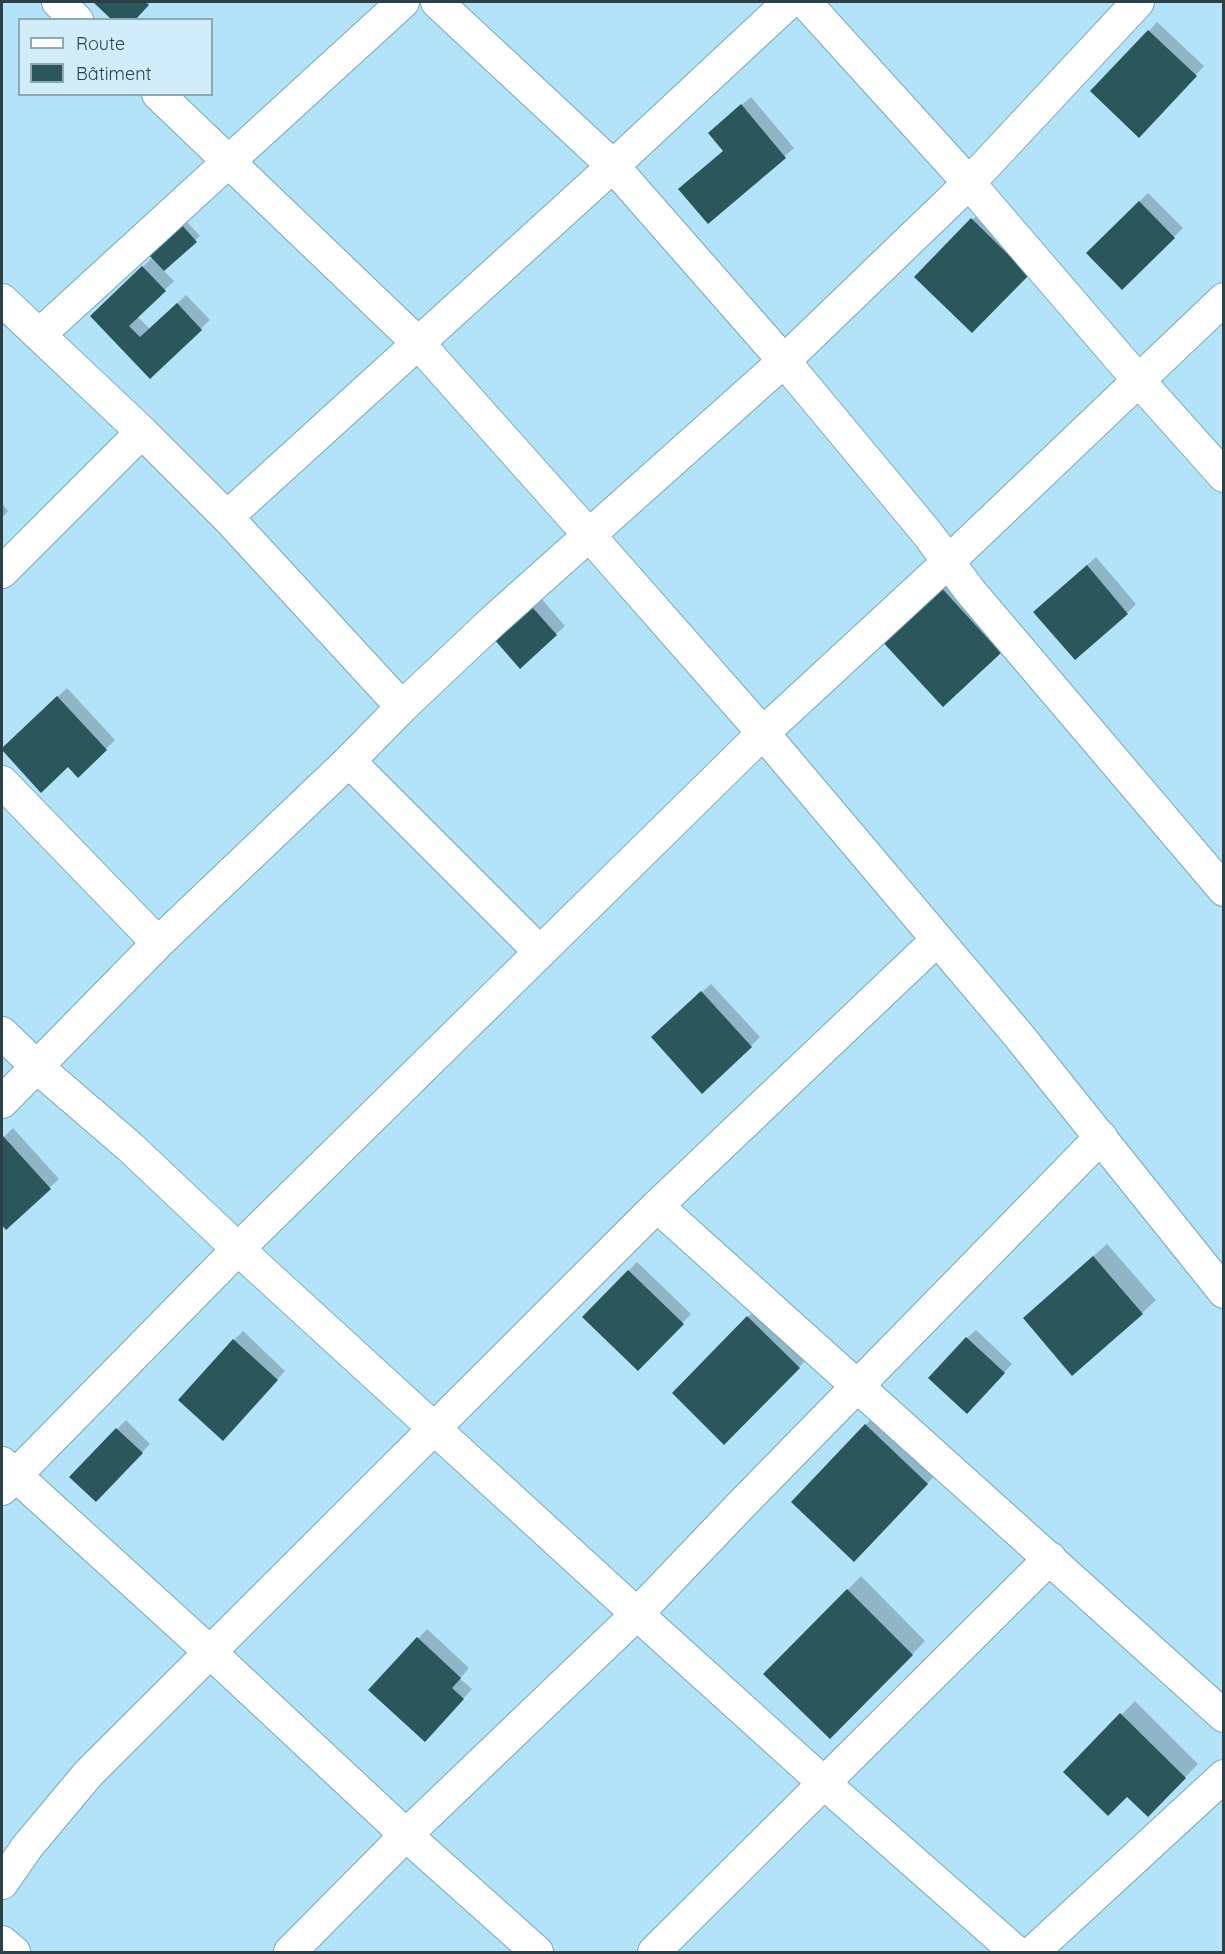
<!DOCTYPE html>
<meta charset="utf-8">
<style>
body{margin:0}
#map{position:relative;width:1225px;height:1954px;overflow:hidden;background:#b3e3f8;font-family:Quicksand,sans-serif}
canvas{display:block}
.frame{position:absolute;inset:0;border:3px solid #2c4048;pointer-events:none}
.legend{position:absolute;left:18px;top:18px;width:195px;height:78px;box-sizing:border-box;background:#d1edfa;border:2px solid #8fa8b3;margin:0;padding:8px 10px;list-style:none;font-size:18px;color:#2c4048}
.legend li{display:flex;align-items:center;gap:12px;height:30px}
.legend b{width:30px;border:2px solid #8fa8b3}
</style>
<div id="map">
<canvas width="1225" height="1954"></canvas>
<div class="frame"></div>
<ul class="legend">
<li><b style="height:8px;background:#fff"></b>Route</li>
<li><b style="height:16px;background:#2a565c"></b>Bâtiment</li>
</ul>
</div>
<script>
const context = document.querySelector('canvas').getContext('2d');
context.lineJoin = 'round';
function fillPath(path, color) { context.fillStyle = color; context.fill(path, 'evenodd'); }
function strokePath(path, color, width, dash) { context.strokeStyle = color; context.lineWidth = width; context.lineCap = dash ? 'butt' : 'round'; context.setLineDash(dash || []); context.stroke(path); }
fillPath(new Path2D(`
 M 95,2 L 151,2 L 134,20 L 114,20 Z
 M 1157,22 L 1204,66 L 1148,127 L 1149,31 Z
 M 751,97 L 794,148 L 708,222 L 724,150 L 719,124 Z
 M 1148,193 L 1183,228 L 1122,288 L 1088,253 Z
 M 986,206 L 1041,261 L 972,331 L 917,277 Z
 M 186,221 L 200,236 L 163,270 L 174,281 L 137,316 L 150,329 L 186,295 L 210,320 L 150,377 L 92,316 L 153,257 Z
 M 2,504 L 8,511 L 2,518 Z
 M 1096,557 L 1136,604 L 1127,613 L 1044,603 Z
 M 951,571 L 1014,639 L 943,705 L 881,638 Z
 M 534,590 L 565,626 L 520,667 Z
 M 67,688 L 115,740 L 78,776 L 68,765 L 11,740 Z
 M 711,984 L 760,1037 L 751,1046 L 661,1028 Z
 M 13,1128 L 59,1179 L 6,1228 L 2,1223 L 2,1139 Z
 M 1107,1244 L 1156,1300 L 1142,1313 L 1025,1318 Z
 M 637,1262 L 691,1314 L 638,1369 L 585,1317 Z
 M 761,1304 L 812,1354 L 724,1443 L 674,1393 Z
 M 976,1330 L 1012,1364 L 976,1403 L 967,1338 Z
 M 243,1331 L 285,1371 L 231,1430 L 234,1340 Z
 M 879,1411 L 940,1470 L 867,1547 L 793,1502 Z
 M 126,1420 L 150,1444 L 96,1500 L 71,1477 Z
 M 861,1576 L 925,1641 L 830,1737 L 766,1674 Z
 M 427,1629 L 469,1668 L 460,1679 L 472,1689 L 434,1731 L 371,1690 Z
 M 1135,1701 L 1198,1764 L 1148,1815 L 1127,1795 L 1065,1772 Z`), '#0003');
fillPath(new Path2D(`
 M 93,2 L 145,2 L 149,5 L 135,20 L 112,20 Z
 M 1148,30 L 1197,76 L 1139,138 L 1090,91 Z
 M 741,104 L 786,158 L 708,224 L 678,189 L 723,151 L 708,133 Z
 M 1139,201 L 1175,238 L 1122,290 L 1086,253 Z
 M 971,218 L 1029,275 L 972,333 L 914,277 Z
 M 181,224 L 197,242 L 164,271 L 148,254 Z
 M 142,266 L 166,291 L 129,326 L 140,337 L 177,303 L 202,330 L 150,379 L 90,316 Z
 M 1087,565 L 1128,614 L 1075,660 L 1033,612 Z
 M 937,583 L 1001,653 L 943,707 L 879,638 Z
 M 524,598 L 557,635 L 520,669 L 487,631 Z
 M 57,696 L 107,750 L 78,778 L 68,767 L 41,793 L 2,750 L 2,748 Z
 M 701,991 L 752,1047 L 702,1094 L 651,1037 Z
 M 3,1136 L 51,1189 L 6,1230 L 2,1225 L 2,1138 Z
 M 1093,1256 L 1143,1314 L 1072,1376 L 1023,1318 Z
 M 628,1270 L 684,1324 L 638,1371 L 582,1317 Z
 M 747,1316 L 800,1368 L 724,1445 L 672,1393 Z
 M 966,1337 L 1005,1373 L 967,1414 L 928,1378 Z
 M 233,1339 L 278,1380 L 223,1441 L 178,1400 Z
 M 865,1424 L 928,1484 L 854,1562 L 791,1502 Z
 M 116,1428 L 143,1453 L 96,1502 L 69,1477 Z
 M 847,1589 L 913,1655 L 830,1739 L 763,1674 Z
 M 417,1637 L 461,1678 L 452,1688 L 464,1699 L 425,1742 L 368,1690 Z
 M 1120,1713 L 1186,1778 L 1148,1817 L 1127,1797 L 1108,1816 L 1063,1772 Z`), '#2a565c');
const minor = new Path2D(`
 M 58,2 L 77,20
 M 437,2 L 613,166 L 784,361 L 927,533 L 970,591 L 1224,890
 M 805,2 L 969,183 L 1139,381 L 1224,476
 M 158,94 L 418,343 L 589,535 L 763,733 L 1019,1036 L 1224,1292
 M 2,300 L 142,432 L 227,517 L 402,707
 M 39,335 L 403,2
 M 227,517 L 613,166 L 789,2
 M 2,572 L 142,432
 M 349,761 L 540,952
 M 2,782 L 158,943
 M 2,1033 L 37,1067 L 130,1147 L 238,1249 L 637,1614 L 824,1783 L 1016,1952
 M 2,1102 L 158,943 L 349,761 L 402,707 L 493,621 L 784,361 L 969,183 L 1138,2
 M 657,1206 L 1224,1716
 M 2,1463 L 211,1653 L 406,1835 L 537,1952
 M 2,1489 L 238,1249 L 763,733 L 948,562 L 1224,299
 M 2,1883 L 27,1847 L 88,1774 L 657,1206 L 937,940
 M 2,1942 L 14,1952
 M 290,1952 L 406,1835 L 637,1614 L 742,1504 L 1101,1137
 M 654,1952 L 1050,1558
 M 1033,1952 L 1224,1776`);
strokePath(minor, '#79a6ba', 34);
strokePath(minor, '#fff', 32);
</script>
